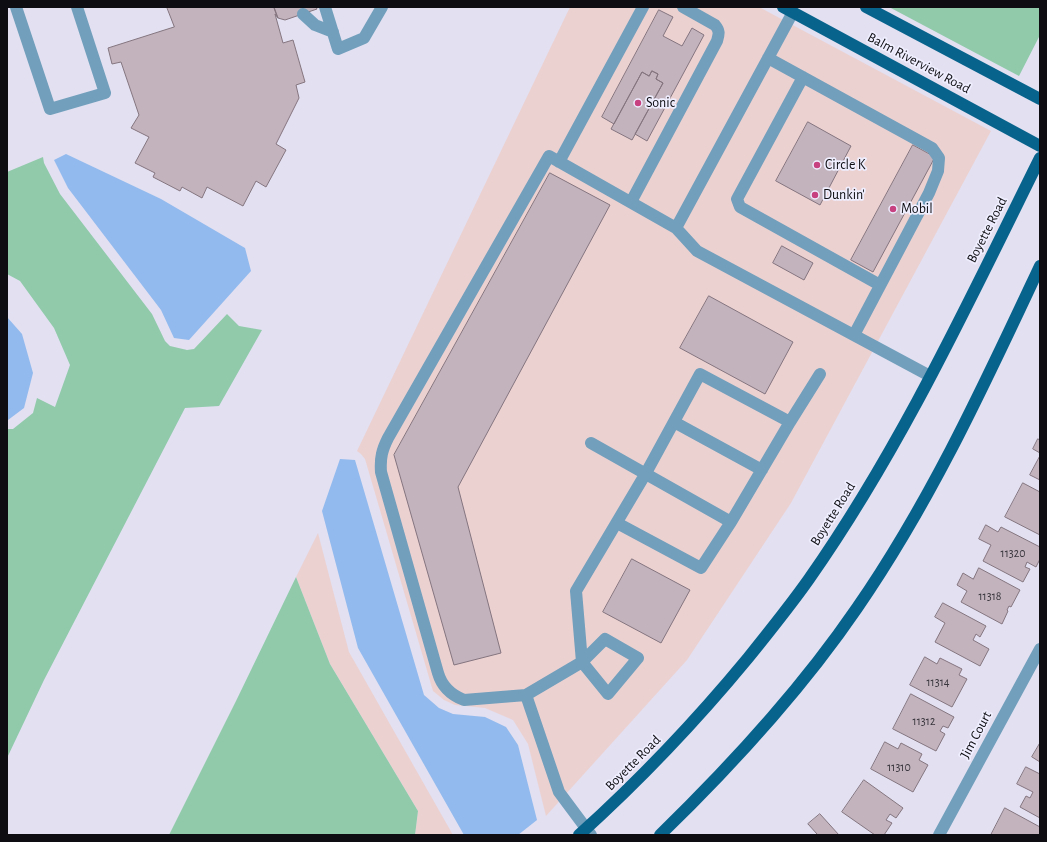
<!DOCTYPE html>
<style>
body{margin:0}
#map{position:relative;width:1047px;height:842px;overflow:hidden;background:#e2e0f1;font-family:"Alegreya Sans",sans-serif}
canvas{display:block}
.frame{position:absolute;inset:0;border:8px solid #0d0d12;pointer-events:none}
</style>
<div id="map">
<canvas width="1047" height="842"></canvas>
<div class="frame"></div>
</div>
<script>
const context = document.querySelector('canvas').getContext('2d');
context.lineJoin = 'round';
function fillPath(path, color) { context.fillStyle = color; context.fill(path, 'evenodd'); }
function strokePath(path, color, width, dash) { context.strokeStyle = color; context.lineWidth = width; context.lineCap = dash ? 'butt' : 'round'; context.setLineDash(dash || []); context.stroke(path); }
function label(font, color, halo, rows, align = 'center') {
  context.font = font + ' "Alegreya Sans",sans-serif'; context.lineWidth = 3.5; context.setLineDash([]); context.textBaseline = 'middle'; context.strokeStyle = halo; context.fillStyle = color; for (const [text, x, y, turn = 0] of rows) {
    context.save(); context.translate(x, y); context.rotate((+turn || 0) * Math.PI / 180); context.textAlign = isNaN(turn) ? turn : align; if (halo) context.strokeText(text, 0, 0); context.fillText(text, 0, 0); context.restore();
  }
}
fillPath(new Path2D(`
 M 570,7 L 759,7 L 991,131 L 791,503 L 687,660 L 546,816 L 528,744 L 513,720 L 485,708 L 455,705 L 444,700 L 433,691 L 365,459 L 361,454 L 357,451 Z
 M 318,533 L 349,652 L 453,835 L 415,835 L 418,811 L 330,664 L 296,577 Z`), '#ecd1d1');
fillPath(new Path2D(`
 M 889,7 L 1040,7 L 1040,35 L 1019,76 Z
 M 43,157 L 44,163 L 60,194 L 152,314 L 165,341 L 170,346 L 187,350 L 194,349 L 227,314 L 239,326 L 262,330 L 219,406 L 185,408 L 44,680 L 7,758 L 7,429 L 13,429 L 33,413 L 37,398 L 55,407 L 70,365 L 54,328 L 20,281 L 7,274 L 7,172 Z
 M 296,577 L 330,664 L 418,811 L 415,835 L 169,835 L 236,701 Z`), '#90caab');
fillPath(new Path2D(`
 M 66,154 L 161,199 L 245,248 L 251,271 L 189,340 L 174,338 L 161,310 L 68,188 L 54,160 Z
 M 7,317 L 22,334 L 33,373 L 24,408 L 8,420 Z
 M 340,459 L 355,460 L 424,695 L 439,708 L 453,714 L 485,717 L 506,727 L 518,745 L 537,820 L 518,835 L 464,835 L 358,648 L 322,511 Z`), '#92baee');
const building = new Path2D(`
 M 167,7 L 274,7 L 278,18 L 275,14 L 283,43 L 293,40 L 305,82 L 296,85 L 299,98 L 276,144 L 286,150 L 266,187 L 256,181 L 243,206 L 207,187 L 202,198 L 182,187 L 180,191 L 153,177 L 155,173 L 135,163 L 149,137 L 131,128 L 139,115 L 121,62 L 112,64 L 108,48 L 174,27 Z
 M 274,7 L 316,7 L 317,9 L 285,20 L 278,18 Z
 M 659,10 L 673,17 L 663,36 L 682,46 L 692,28 L 704,35 L 647,141 L 635,134 L 663,83 L 656,79 L 658,74 L 652,71 L 649,76 L 642,72 L 614,124 L 602,117 Z
 M 652,71 L 658,74 L 656,79 L 663,83 L 632,140 L 611,129 L 642,72 L 649,76 Z
 M 808,122 L 851,146 L 820,205 L 776,181 Z
 M 913,145 L 935,157 L 873,272 L 851,260 Z
 M 550,173 L 610,205 L 458,487 L 501,653 L 454,665 L 394,455 Z
 M 782,246 L 813,263 L 804,280 L 773,263 Z
 M 709,296 L 793,342 L 765,394 L 680,348 Z
 M 1038,439 L 1040,440 L 1040,453 L 1033,449 Z
 M 1040,456 L 1040,480 L 1030,475 Z
 M 1023,483 L 1040,492 L 1040,535 L 1005,517 Z
 M 986,525 L 998,532 L 1001,527 L 1040,547 L 1040,559 L 1036,567 L 1027,562 L 1025,567 L 1030,569 L 1023,582 L 983,561 L 991,545 L 979,539 Z
 M 632,559 L 690,590 L 661,643 L 603,612 Z
 M 979,568 L 1020,590 L 1011,607 L 1009,606 L 1007,610 L 1008,611 L 1002,624 L 961,602 L 967,591 L 957,585 L 963,573 L 973,579 Z
 M 943,603 L 986,626 L 980,637 L 976,634 L 973,640 L 989,649 L 980,666 L 935,642 L 945,623 L 935,617 Z
 M 925,657 L 937,664 L 940,658 L 962,669 L 959,675 L 967,679 L 952,707 L 910,685 Z
 M 911,694 L 954,717 L 948,728 L 943,726 L 940,731 L 945,734 L 936,751 L 893,729 Z
 M 885,742 L 898,749 L 901,743 L 922,754 L 919,760 L 928,765 L 913,792 L 871,769 Z
 M 1040,743 L 1040,762 L 1032,757 Z
 M 1026,767 L 1040,774 L 1040,818 L 1020,807 L 1026,796 L 1030,798 L 1033,792 L 1017,784 Z
 M 864,780 L 903,808 L 896,818 L 890,814 L 886,820 L 892,823 L 884,835 L 875,835 L 842,812 Z
 M 1005,808 L 1040,827 L 1040,835 L 991,835 Z
 M 820,814 L 839,835 L 815,835 L 817,834 L 808,824 Z`);
fillPath(building, '#c2b3bd');
strokePath(building, '#84757f', 1);
strokePath(new Path2D(`
 M 16,7 L 50,109 L 105,93 L 77,7
 M 325,7 L 338,49 L 364,38 L 382,7
 M 303,14 L 315,25 L 333,32
 M 768,58 L 932,148 L 939,158 L 938,171 L 929,193 L 854,335
 M 803,77 L 737,199 L 740,207 L 880,285
 M 559,162 L 643,7
 M 631,202 L 717,41 C 719,34 720,31 715,25 L 683,7
 M 676,228 L 793,12
 M 674,422 L 762,470
 M 790,422 L 820,374
 M 591,443 L 731,522
 M 617,523 L 701,568 L 731,522 L 790,422 L 700,374 L 646,473 L 576,591 L 582,662 L 526,695 L 464,700 C 451,695 442,687 438,673 L 381,472 C 380,458 382,450 388,438 L 549,156 L 676,228 L 697,251 L 930,376
 M 605,639 L 638,658 L 608,694 L 582,662 Z
 M 526,695 L 559,792 L 591,835
 M 939,835 L 1040,649`), '#719fbc', 12);
strokePath(new Path2D(`
 M 783,7 L 1040,146
 M 866,7 L 1040,99
 M 579,835 C 640,780 696,721 748,658 C 769,632 790,606 809,579 C 901,448 969,301 1040,158
 M 660,835 C 731,766 801,690 857,608 C 931,501 985,383 1040,266`), '#08638c', 12);
for (const [x, y, r, color] of [
 [638,103,4,"#c74080"],
 [817,165,4,"#c74080"],
 [815,195,4,"#c74080"],
 [893,209,4,"#c74080"]
]) { const dot = new Path2D(); dot.arc(x, y, r, 0, 2 * Math.PI); context.fillStyle = color; context.fill(dot); strokePath(dot, '#efeeff', 1.5); }
label('12px', '#3a363d', null, [
 ["11320",1013,553],
 ["11318",990,596],
 ["11314",938,682],
 ["11312",924,721],
 ["11310",899,767]
]);
label('14px', '#0d0d12', '#efeeff', [
 ["Balm Riverview Road",919,63,28],
 ["Boyette Road",987,230,-63],
 ["Boyette Road",833,514,-58],
 ["Jim Court",976,735,-62],
 ["Boyette Road",633,763,-45]
]);
label('14px', '#0d0d12', '#efeeff', [
 ["Sonic",646,103],
 ["Circle K",825,165],
 ["Dunkin'",823,195],
 ["Mobil",901,209]
], 'left');
</script>
